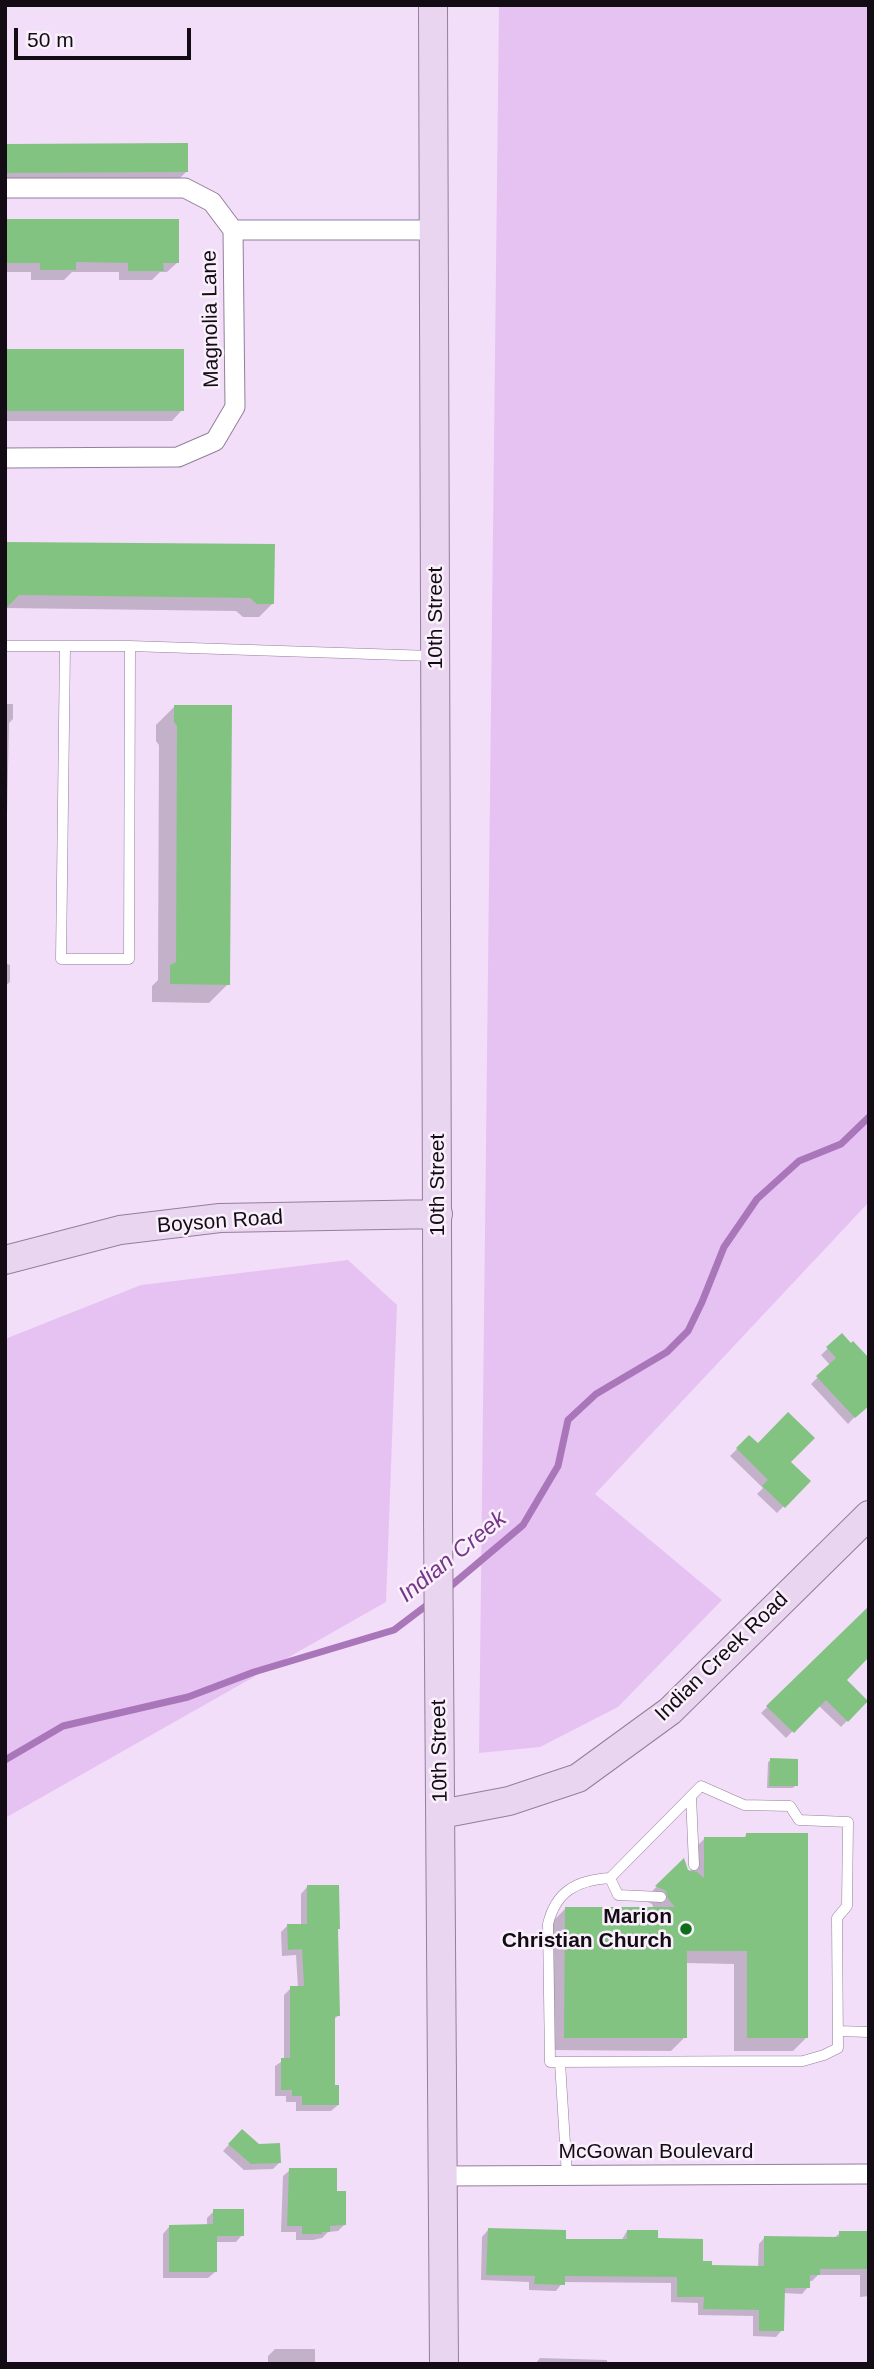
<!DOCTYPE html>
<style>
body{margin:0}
#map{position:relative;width:874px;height:2369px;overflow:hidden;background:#f3defa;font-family:Helvetica,sans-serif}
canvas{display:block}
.frame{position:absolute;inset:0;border:7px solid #130c15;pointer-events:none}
.scale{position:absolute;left:14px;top:28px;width:177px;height:32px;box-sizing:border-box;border:4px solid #130c15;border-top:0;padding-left:9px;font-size:21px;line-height:24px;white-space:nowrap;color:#130c15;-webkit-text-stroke:5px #f9f0fb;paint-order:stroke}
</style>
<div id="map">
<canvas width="874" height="2369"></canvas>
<div class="frame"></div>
<div class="scale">50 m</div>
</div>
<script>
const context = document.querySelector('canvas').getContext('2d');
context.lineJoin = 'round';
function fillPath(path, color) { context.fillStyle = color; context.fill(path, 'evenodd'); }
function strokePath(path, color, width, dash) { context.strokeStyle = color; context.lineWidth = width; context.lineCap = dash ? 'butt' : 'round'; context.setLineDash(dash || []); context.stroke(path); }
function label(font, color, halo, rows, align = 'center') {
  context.font = font + ' Helvetica,sans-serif'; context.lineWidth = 5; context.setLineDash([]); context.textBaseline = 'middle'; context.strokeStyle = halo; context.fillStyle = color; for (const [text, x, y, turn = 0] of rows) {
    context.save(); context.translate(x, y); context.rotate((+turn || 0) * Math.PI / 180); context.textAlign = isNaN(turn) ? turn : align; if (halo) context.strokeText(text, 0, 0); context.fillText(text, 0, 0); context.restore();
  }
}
fillPath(new Path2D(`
 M 499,5 L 869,5 L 869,1202 L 595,1494 L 722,1600 L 618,1707 L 540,1747 L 479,1753 Z
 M 348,1260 L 397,1305 L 386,1602 L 5,1818 L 5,1339 L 141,1285 Z`), '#e6c2f2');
fillPath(new Path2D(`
 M 5,145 L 186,172 L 176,182 L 5,182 Z
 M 5,221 L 178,262 L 167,272 L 160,272 L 152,280 L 119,280 L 119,272 L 72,272 L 64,280 L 31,280 L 31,272 L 5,272 Z
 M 5,351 L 182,410 L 172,421 L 5,421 Z
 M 5,543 L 273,546 L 273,603 L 259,617 L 243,617 L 236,611 L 5,608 Z
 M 5,704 L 13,704 L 13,719 L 9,723 L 5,909 Z
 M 175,706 L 228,984 L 209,1003 L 152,1002 L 152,986 L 158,980 L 159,745 L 156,741 L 156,725 Z
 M 5,963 L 10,965 L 10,982 L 5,986 Z
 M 842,1335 L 869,1402 L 848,1424 L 811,1384 L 830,1365 L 821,1355 Z
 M 749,1437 L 758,1445 L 788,1462 L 808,1481 L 777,1513 L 757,1494 L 763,1488 L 730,1456 Z
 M 869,1608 L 844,1680 L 866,1701 L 841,1727 L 818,1705 L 786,1738 L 761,1713 Z
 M 771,1760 L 796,1785 L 793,1788 L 767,1788 L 768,1762 Z
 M 747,1834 L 806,2038 L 793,2051 L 734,2051 L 734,1964 L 685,1963 L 685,2037 L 671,2051 L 551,2050 L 552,1922 L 565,1909 L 654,1909 L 652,1904 L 643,1900 L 683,1861 L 687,1871 L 691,1872 L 691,1852 L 704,1839 L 743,1839 Z
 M 307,1887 L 339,2015 L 333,2020 L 334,2087 L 338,2105 L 331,2111 L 296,2111 L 296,2102 L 286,2102 L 286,2096 L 275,2096 L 275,2066 L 284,2060 L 284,1995 L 291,1988 L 298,1988 L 296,1955 L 282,1956 L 281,1932 L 288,1925 L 301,1925 L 301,1894 Z
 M 242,2131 L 279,2163 L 273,2169 L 244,2170 L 223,2151 Z
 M 290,2170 L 335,2193 L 344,2225 L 338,2231 L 328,2232 L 322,2238 L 313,2240 L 296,2240 L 296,2232 L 281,2232 L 283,2176 Z
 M 214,2211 L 242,2235 L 236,2242 L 215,2242 L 215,2272 L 208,2278 L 163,2278 L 163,2234 L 169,2227 L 207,2226 L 207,2218 Z
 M 488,2230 L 564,2240 L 621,2241 L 627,2231 L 656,2240 L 710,2266 L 758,2267 L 759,2244 L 765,2237 L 834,2238 L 840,2233 L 869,2232 L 869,2296 L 860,2297 L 860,2275 L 818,2275 L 812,2281 L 808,2281 L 808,2287 L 802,2294 L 783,2293 L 782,2330 L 776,2337 L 753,2336 L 753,2316 L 698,2315 L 698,2303 L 671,2302 L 671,2283 L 563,2282 L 556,2291 L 529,2290 L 529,2282 L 481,2280 L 482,2237 Z
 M 275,2349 L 315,2349 L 315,2364 L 268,2364 L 268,2356 Z
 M 540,2358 L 607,2360 L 607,2364 L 535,2364 Z`), '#0003');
strokePath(new Path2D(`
 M 446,1590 L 523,1525 L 558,1466 L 568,1420 L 596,1394 L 667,1352 L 688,1331 L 702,1302 L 724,1247 L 757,1199 L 799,1161 L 841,1144 L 869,1117
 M 5,1760 L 63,1726 L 188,1697 L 254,1672 L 394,1630 L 431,1602`), '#a976b9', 7);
fillPath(new Path2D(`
 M 188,143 L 188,172 L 5,173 L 5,144 Z
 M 5,219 L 179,219 L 179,263 L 163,263 L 164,271 L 128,271 L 128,263 L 76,262 L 76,270 L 40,270 L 40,263 L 5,263 Z
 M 5,349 L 184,349 L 184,411 L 5,411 Z
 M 5,542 L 275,544 L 274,604 L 257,604 L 250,598 L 19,595 L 5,609 Z
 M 174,705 L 232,705 L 230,985 L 170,984 L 170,965 L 176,962 L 177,726 L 174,722 Z
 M 842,1333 L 851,1343 L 853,1341 L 869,1358 L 869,1406 L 855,1418 L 816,1376 L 836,1358 L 826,1347 Z
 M 788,1412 L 815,1438 L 791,1462 L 811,1481 L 785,1508 L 762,1486 L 768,1480 L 736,1448 L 749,1435 L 758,1443 Z
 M 869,1606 L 869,1657 L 847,1680 L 868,1701 L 848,1722 L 826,1700 L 794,1733 L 766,1706 Z
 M 770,1758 L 798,1759 L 798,1786 L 769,1786 Z
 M 746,1833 L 808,1833 L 808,2038 L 747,2038 L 747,1951 L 687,1951 L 687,2038 L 564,2038 L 565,1907 L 675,1907 L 668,1899 L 666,1891 L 655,1886 L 684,1858 L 688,1870 L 697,1872 L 704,1878 L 704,1837 L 746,1837 Z
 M 307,1885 L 339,1885 L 340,1929 L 338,1929 L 340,2016 L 335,2016 L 335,2085 L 339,2085 L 339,2105 L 302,2105 L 302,2096 L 292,2096 L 292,2090 L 281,2090 L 281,2058 L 290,2058 L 290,1986 L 304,1986 L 302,1949 L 288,1950 L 287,1924 L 307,1924 Z
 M 242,2129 L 259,2144 L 280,2143 L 281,2163 L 251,2164 L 228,2144 Z
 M 289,2168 L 337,2168 L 337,2191 L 346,2191 L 346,2225 L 330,2226 L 330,2232 L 322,2232 L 322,2234 L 302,2234 L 302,2226 L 287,2226 Z
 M 213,2209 L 244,2209 L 244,2236 L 217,2236 L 217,2272 L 169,2272 L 169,2225 L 213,2224 Z
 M 488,2228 L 566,2230 L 566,2239 L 627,2239 L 627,2230 L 658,2230 L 658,2238 L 703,2239 L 703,2261 L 712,2261 L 712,2265 L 764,2266 L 764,2236 L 839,2237 L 839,2231 L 869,2231 L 869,2269 L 820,2269 L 820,2275 L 810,2275 L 810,2288 L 785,2288 L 784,2331 L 759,2331 L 759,2310 L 703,2309 L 704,2297 L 677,2297 L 677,2277 L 565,2276 L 565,2285 L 534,2284 L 535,2276 L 486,2275 Z`), '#83c382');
const lane = new Path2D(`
 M 5,646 L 130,646 L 432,656
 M 65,647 L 61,959 L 129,959 L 130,646
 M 701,1786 L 744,1805 L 790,1806 L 799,1820 L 848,1822 L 847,1906 L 837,1918 L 838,2048 L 824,2055 L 803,2061 L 550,2062 L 548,1924 C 556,1891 577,1880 610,1878 Z
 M 691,1796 L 694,1865
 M 610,1878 L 618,1895 L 661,1897
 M 838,2031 L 869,2032
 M 560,2062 L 567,2176`);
const street = new Path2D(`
 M 5,188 L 185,188 L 212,202 L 233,230 L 235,407 L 215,441 L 178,457 L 5,458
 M 233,230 L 435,230
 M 444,2176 L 869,2174`);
const secondary = new Path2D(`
 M 433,5 L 438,1519 L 444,2364
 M 5,1260 L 120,1230 L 220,1218 L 438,1214
 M 441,1814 L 509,1801 L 578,1778 L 670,1711 L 869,1515`);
strokePath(lane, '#927f99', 11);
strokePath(street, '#927f99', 21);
strokePath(secondary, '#927f99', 30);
strokePath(lane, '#fff', 10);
strokePath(street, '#fff', 19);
strokePath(secondary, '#ead5f1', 28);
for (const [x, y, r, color] of [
 [686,1929,7,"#0f6e1b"]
]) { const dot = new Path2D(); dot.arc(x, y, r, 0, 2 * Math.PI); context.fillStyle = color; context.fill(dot); strokePath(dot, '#f9f0fb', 2.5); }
label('21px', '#130c15', '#f9f0fb', [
 ["Magnolia Lane",211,319,-91],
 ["10th Street",436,618,-90],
 ["10th Street",438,1185,-90],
 ["Boyson Road",220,1222,-4],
 ["Indian Creek Road",722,1657,-44],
 ["10th Street",440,1751,-91],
 ["McGowan Boulevard",656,2152]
]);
label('bold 21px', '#130c15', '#f9f0fb', [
 ["Marion",672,1917],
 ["Christian Church",672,1941]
], 'right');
label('italic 23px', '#743688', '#f9f0fb', [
 ["Indian Creek",453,1557,-39]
]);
</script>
